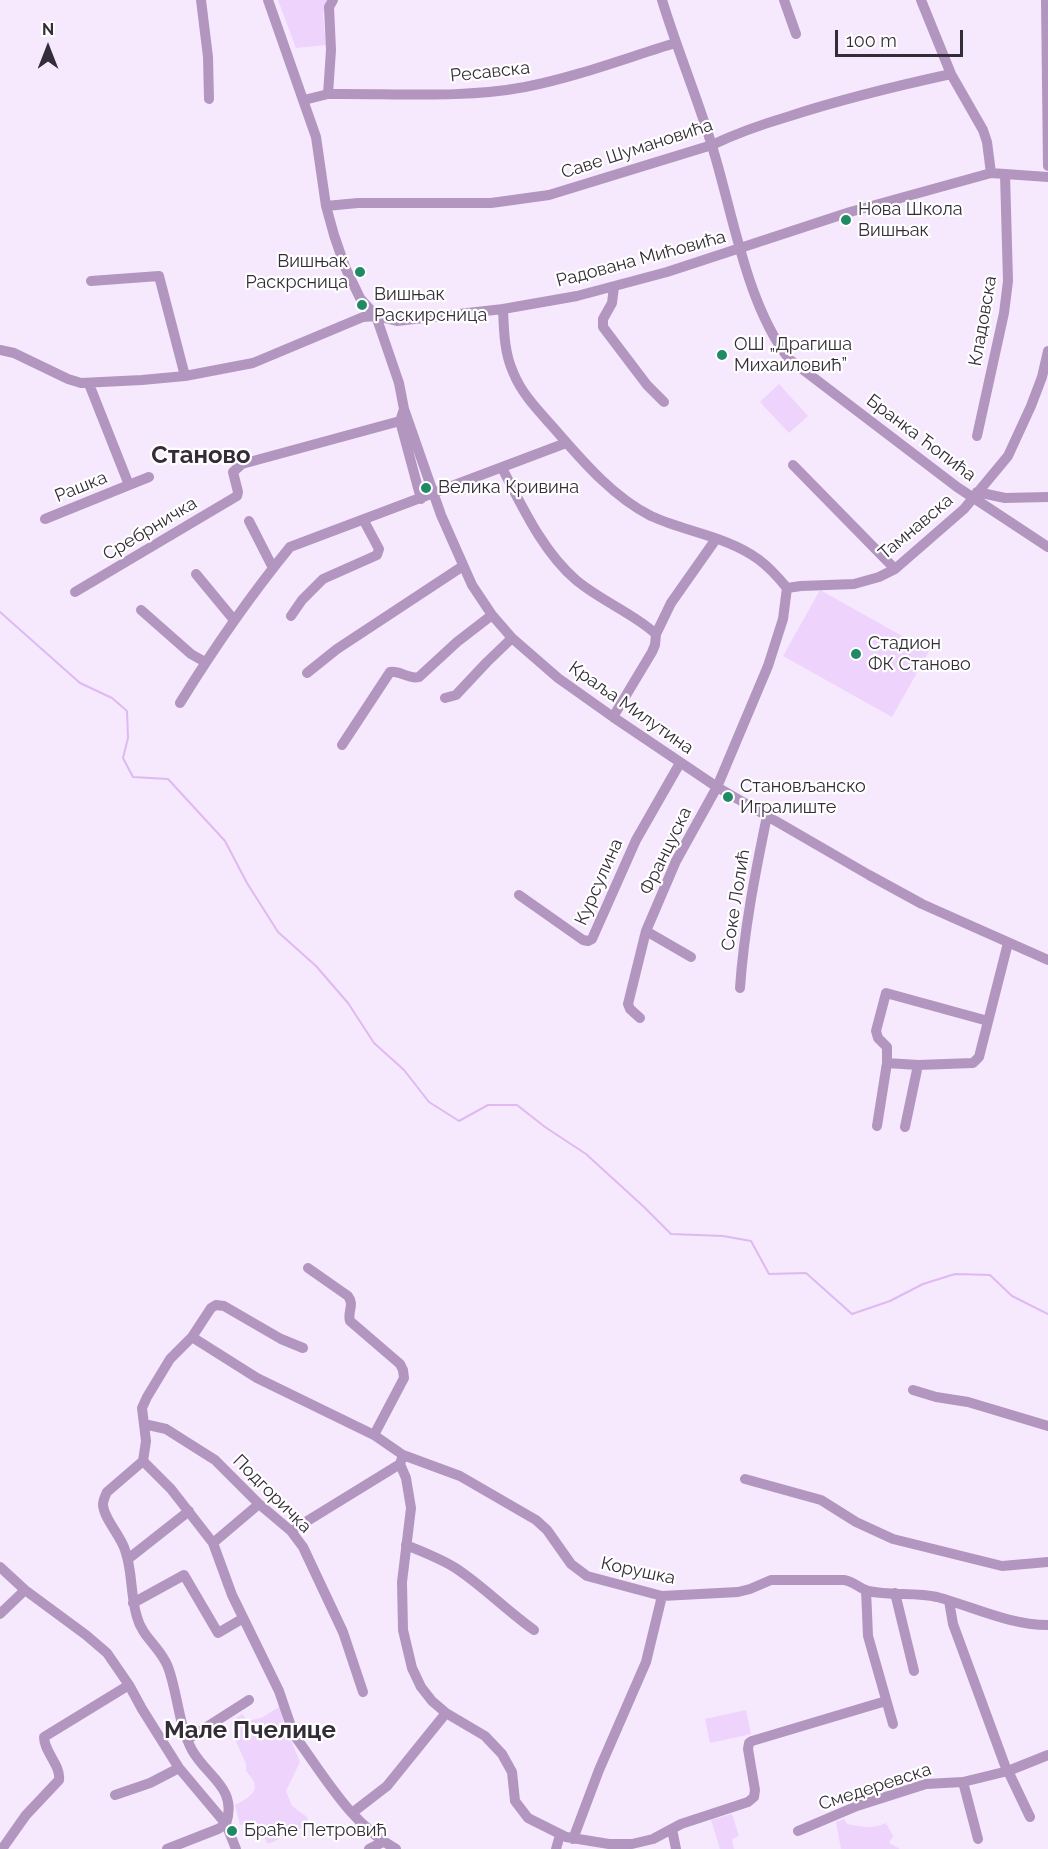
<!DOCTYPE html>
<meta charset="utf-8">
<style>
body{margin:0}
#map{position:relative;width:1048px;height:1849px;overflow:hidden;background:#f6e8fd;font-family:Raleway,sans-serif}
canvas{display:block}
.north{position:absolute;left:18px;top:18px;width:60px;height:60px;-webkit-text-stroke:4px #fff;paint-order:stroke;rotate:0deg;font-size:16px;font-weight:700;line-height:24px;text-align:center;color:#342d37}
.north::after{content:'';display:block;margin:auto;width:21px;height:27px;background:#342d37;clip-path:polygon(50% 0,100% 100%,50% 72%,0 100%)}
.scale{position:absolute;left:835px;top:30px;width:128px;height:27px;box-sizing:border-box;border:3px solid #342d37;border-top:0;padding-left:8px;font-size:18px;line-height:21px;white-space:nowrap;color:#342d37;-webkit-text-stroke:4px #fff;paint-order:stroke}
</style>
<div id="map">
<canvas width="1048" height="1849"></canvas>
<div class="north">N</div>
<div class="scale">100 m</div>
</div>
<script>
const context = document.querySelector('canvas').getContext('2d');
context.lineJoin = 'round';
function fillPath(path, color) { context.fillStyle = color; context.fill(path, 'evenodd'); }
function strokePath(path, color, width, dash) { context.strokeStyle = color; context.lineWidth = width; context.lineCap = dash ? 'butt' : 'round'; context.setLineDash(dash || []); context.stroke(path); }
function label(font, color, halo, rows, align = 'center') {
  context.font = font + ' Raleway,sans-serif'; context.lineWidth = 4.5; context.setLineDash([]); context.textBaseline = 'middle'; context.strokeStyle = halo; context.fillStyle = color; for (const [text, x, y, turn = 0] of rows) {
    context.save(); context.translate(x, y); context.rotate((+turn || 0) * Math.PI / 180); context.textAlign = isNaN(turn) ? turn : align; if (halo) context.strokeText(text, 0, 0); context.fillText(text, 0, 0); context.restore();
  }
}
fillPath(new Path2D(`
 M 278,0 L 327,0 L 323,15 L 326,45 L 296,48 Z
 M 779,384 L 808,416 L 789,433 L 760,402 Z
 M 820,590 L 929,651 L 892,717 L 783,656 Z
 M 281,1706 L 283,1721 L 300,1762 L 286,1791 L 292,1806 L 307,1817 L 309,1825 L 268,1844 L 256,1822 L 240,1825 L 235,1805 C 253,1796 263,1789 246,1771 L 246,1764 L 235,1739 L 232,1721 L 242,1714 L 248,1721 L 261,1718 Z
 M 746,1710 L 751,1734 L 710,1743 L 705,1719 Z
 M 732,1814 L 739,1836 L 732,1839 L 734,1849 L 720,1849 L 711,1820 Z
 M 844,1819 L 847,1824 C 860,1826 873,1830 886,1823 L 893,1836 L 889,1843 L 900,1849 L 841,1849 L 836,1822 Z`), '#eed3fc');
strokePath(new Path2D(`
 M 0,612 L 80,683 L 112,698 L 127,711 L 128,738 L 123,758 L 133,777 L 168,779 L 225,841 L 247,883 L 278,932 L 316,966 L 348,1003 L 374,1043 L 404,1070 L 429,1102 L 459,1121 L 488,1105 L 517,1105 L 545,1127 L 586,1154 L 644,1207 L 671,1234 L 723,1236 L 751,1241 L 769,1274 L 806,1273 L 852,1314 L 890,1301 L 923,1284 L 955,1274 L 990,1275 L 1012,1296 L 1048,1314`), '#dfb9f2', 2);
strokePath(new Path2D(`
 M 201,0 L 208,57 L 209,99
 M 268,0 L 316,137 L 326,206 L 334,235 L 345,267 L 360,298 L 376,316 L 399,383 L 404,409 L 441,515 L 472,585 L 492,615 L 512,638 L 558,678 L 613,717 L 717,787 L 869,875 L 922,904 L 1048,960
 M 662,0 C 677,49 697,97 712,146 C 733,213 746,304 789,359 L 957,487 L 1048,547
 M 784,0 L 796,34
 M 921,0 L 951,74 L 983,130 L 987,142 L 991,173
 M 1046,0 L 1048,166
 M 328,94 L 331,50 L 329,7 L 333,0
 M 304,100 L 328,94 C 394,93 461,99 525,87 C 576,77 626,58 675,43
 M 326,206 L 358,203 L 491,203 L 549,195 L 712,145 C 737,133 763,124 790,116 C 842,99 896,86 951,74
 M 91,281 L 159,276 L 185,376
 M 614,287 L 612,303 L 603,319 L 603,327 L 647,385 L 664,402
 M 503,309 C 504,330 504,352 513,372 C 523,397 542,414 559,434 C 585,464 615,498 651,516 C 686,532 726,536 758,559 C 769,567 778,577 787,588 L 783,619 L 768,666 L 717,787 L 676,861 L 646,931 L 628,1004 L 630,1009 L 640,1018
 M 0,350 L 14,353 L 68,379 L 81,383 L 142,380 L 185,376 L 253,363 L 363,317 L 376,316 L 397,321 L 503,309 L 577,296 L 667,272 L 850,212 L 991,173 L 1048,177
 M 89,384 L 129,485 L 149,477
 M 400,421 L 421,499
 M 977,436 L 1004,313 L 1008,281 L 1005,174
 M 793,465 L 895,569
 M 502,468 C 522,506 543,552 576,580 C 601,601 633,613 656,634
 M 977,492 L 1005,498 L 1048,497
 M 45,519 L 129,485
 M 249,521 L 273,568
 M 196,574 L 234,620
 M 787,588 L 801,586 L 854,584 L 879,577 L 895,569 L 964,509 L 1008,456 L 1031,406 L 1042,377 L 1048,351
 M 75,592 L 237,496 L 238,492 L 233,472 L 242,464 L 400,421 L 404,409
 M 141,610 L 191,654 L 205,662
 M 291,616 L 302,600 L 323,579 L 377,555 L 379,549 L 364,521
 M 307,673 L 337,649 L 463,566
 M 445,698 L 456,695 L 487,662 L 512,638
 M 180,703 C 214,648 250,596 290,547 L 566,443
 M 613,717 L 652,652 L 655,645 L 656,634 L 671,603 L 716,539
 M 342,745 L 390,672 C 400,670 409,680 419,677 L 457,642 L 492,615
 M 519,895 L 583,940 L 588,941 L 592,939 L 636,840 L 680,763
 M 646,931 L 691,957
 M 740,988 C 744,930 755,874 767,816
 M 887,1063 L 918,1065 L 905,1127
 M 918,1065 L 973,1063 L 979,1057 L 1008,943
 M 877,1126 L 887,1063 L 887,1047 L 878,1038 L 876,1031 L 886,993 L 988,1021
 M 308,1268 L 348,1296 C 355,1305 347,1312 350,1321 L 400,1364 L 403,1370 L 404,1378 L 374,1435
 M 192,1337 L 257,1378 L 374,1435 L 403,1455 L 460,1476 L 536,1520 L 547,1530 L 571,1564 L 587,1576 L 662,1596 L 738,1592 L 750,1589 L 771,1580 L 844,1580 C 853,1581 859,1588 868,1591 C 891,1596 915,1592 937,1597 C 974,1607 1009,1625 1048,1625
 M 913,1390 L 936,1397 L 968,1402 L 1048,1426
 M 144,1424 L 166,1429 L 215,1460 L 259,1504 L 291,1531 L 303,1547 L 343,1632 L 363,1692
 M 403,1455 L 400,1464 L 406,1478 L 411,1508 L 402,1582 L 403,1630 L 412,1668 L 421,1687 L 432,1701 L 446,1713 L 485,1736 L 502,1754 L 512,1772 L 515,1801 L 528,1818 L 566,1837 L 609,1844 L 632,1844 L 653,1839 L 681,1824 L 748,1802 L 754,1797 L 755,1790 L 748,1749 L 749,1743 L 752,1741 L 886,1701
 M 143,1461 L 171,1489 L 213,1543 L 232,1595 L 279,1691 L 293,1732 L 297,1739 C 326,1779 352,1825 396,1849
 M 745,1479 L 821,1500 L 856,1522 L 893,1539 L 1002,1566 L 1048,1562
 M 291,1531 L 400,1464
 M 213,1543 L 259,1504
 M 406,1545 C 423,1552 442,1559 457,1569 C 484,1587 507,1611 534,1630
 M 128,1559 L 189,1511
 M 0,1567 L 25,1590 L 86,1635 L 107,1653 L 129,1685 L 142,1709 L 179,1768 L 226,1824 L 236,1849
 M 866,1590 L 868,1636 L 893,1724
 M 895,1593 L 914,1671
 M 949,1601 L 953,1624 L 1007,1771
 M 133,1603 L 184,1575 L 218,1633 L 242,1619
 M 0,1614 L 25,1590
 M 188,1739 L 249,1700
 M 1008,1771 L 1030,1817
 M 963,1782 L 978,1839
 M 115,1795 L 150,1783 L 179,1768
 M 352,1813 L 387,1786 L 446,1713
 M 672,1829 L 676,1849
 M 798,1831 L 857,1806 L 926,1784 L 963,1782 L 1008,1771 L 1048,1755
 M 573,1839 L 599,1770 L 646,1662 L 662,1596
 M 2,1849 L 26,1815 L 59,1780 C 61,1765 44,1752 44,1737 L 129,1685
 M 167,1849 L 218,1829 L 226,1824 C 238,1788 207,1777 192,1750 C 178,1724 178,1694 168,1667 C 161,1648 142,1637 137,1617 C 130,1595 133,1572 125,1550 C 121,1536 104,1519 103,1505 C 103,1501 105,1496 107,1492 L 143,1461 L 146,1441 L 142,1408 L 147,1397 L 170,1359 L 192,1337 L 211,1308 L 216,1305 L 224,1306 L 281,1339 L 303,1348
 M 369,1849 L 383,1842
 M 556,1849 L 560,1835`), '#b296bf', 10);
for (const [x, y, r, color] of [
 [846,220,6,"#208a67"],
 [360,272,6,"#208a67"],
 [362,305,6,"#208a67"],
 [722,355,6,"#208a67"],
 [426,488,6,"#208a67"],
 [856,654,6,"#208a67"],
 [728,797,6,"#208a67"],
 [232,1831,6,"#208a67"]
]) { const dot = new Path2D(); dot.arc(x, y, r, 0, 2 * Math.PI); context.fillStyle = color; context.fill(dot); strokePath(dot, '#fff', 2); }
label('18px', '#342d37', '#fff', [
 ["Ресавска",490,72,-6],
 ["Саве Шумановића",637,149,-18],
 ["Радована Мићовића",641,259,-15],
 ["Кладовска",983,321,-80],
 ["Бранка Ћопића",921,438,37],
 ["Рашка",81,487,-22],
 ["Тамнавска",916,527,-40],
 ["Сребрничка",150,529,-31],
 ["Краља Милутина",631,708,35],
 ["Француска",666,851,-64],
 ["Курсулина",599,882,-66],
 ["Соке Лолић",736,900,-81],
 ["Подгоричка",272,1494,45],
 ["Корушка",638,1571,12],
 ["Смедеревска",875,1787,-18]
]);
label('18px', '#342d37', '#fff', [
 ["Нова Школа",858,210],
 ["Вишњак",858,231],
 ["Вишњак",348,262,"right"],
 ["Раскрсница",348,283,"right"],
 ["Вишњак",374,295],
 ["Раскирсница",374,316],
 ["ОШ „Драгиша",734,345],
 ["Михаиловић”",734,366],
 ["Велика Кривина",438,488],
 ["Стадион",868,644],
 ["ФК Станово",868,665],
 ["Становљанско",740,787],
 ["Игралиште",740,808],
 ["Браће Петровић",244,1831]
], 'left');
label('bold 24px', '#342d37', '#fff', [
 ["Станово",201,456],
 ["Мале Пчелице",250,1731]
]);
</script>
